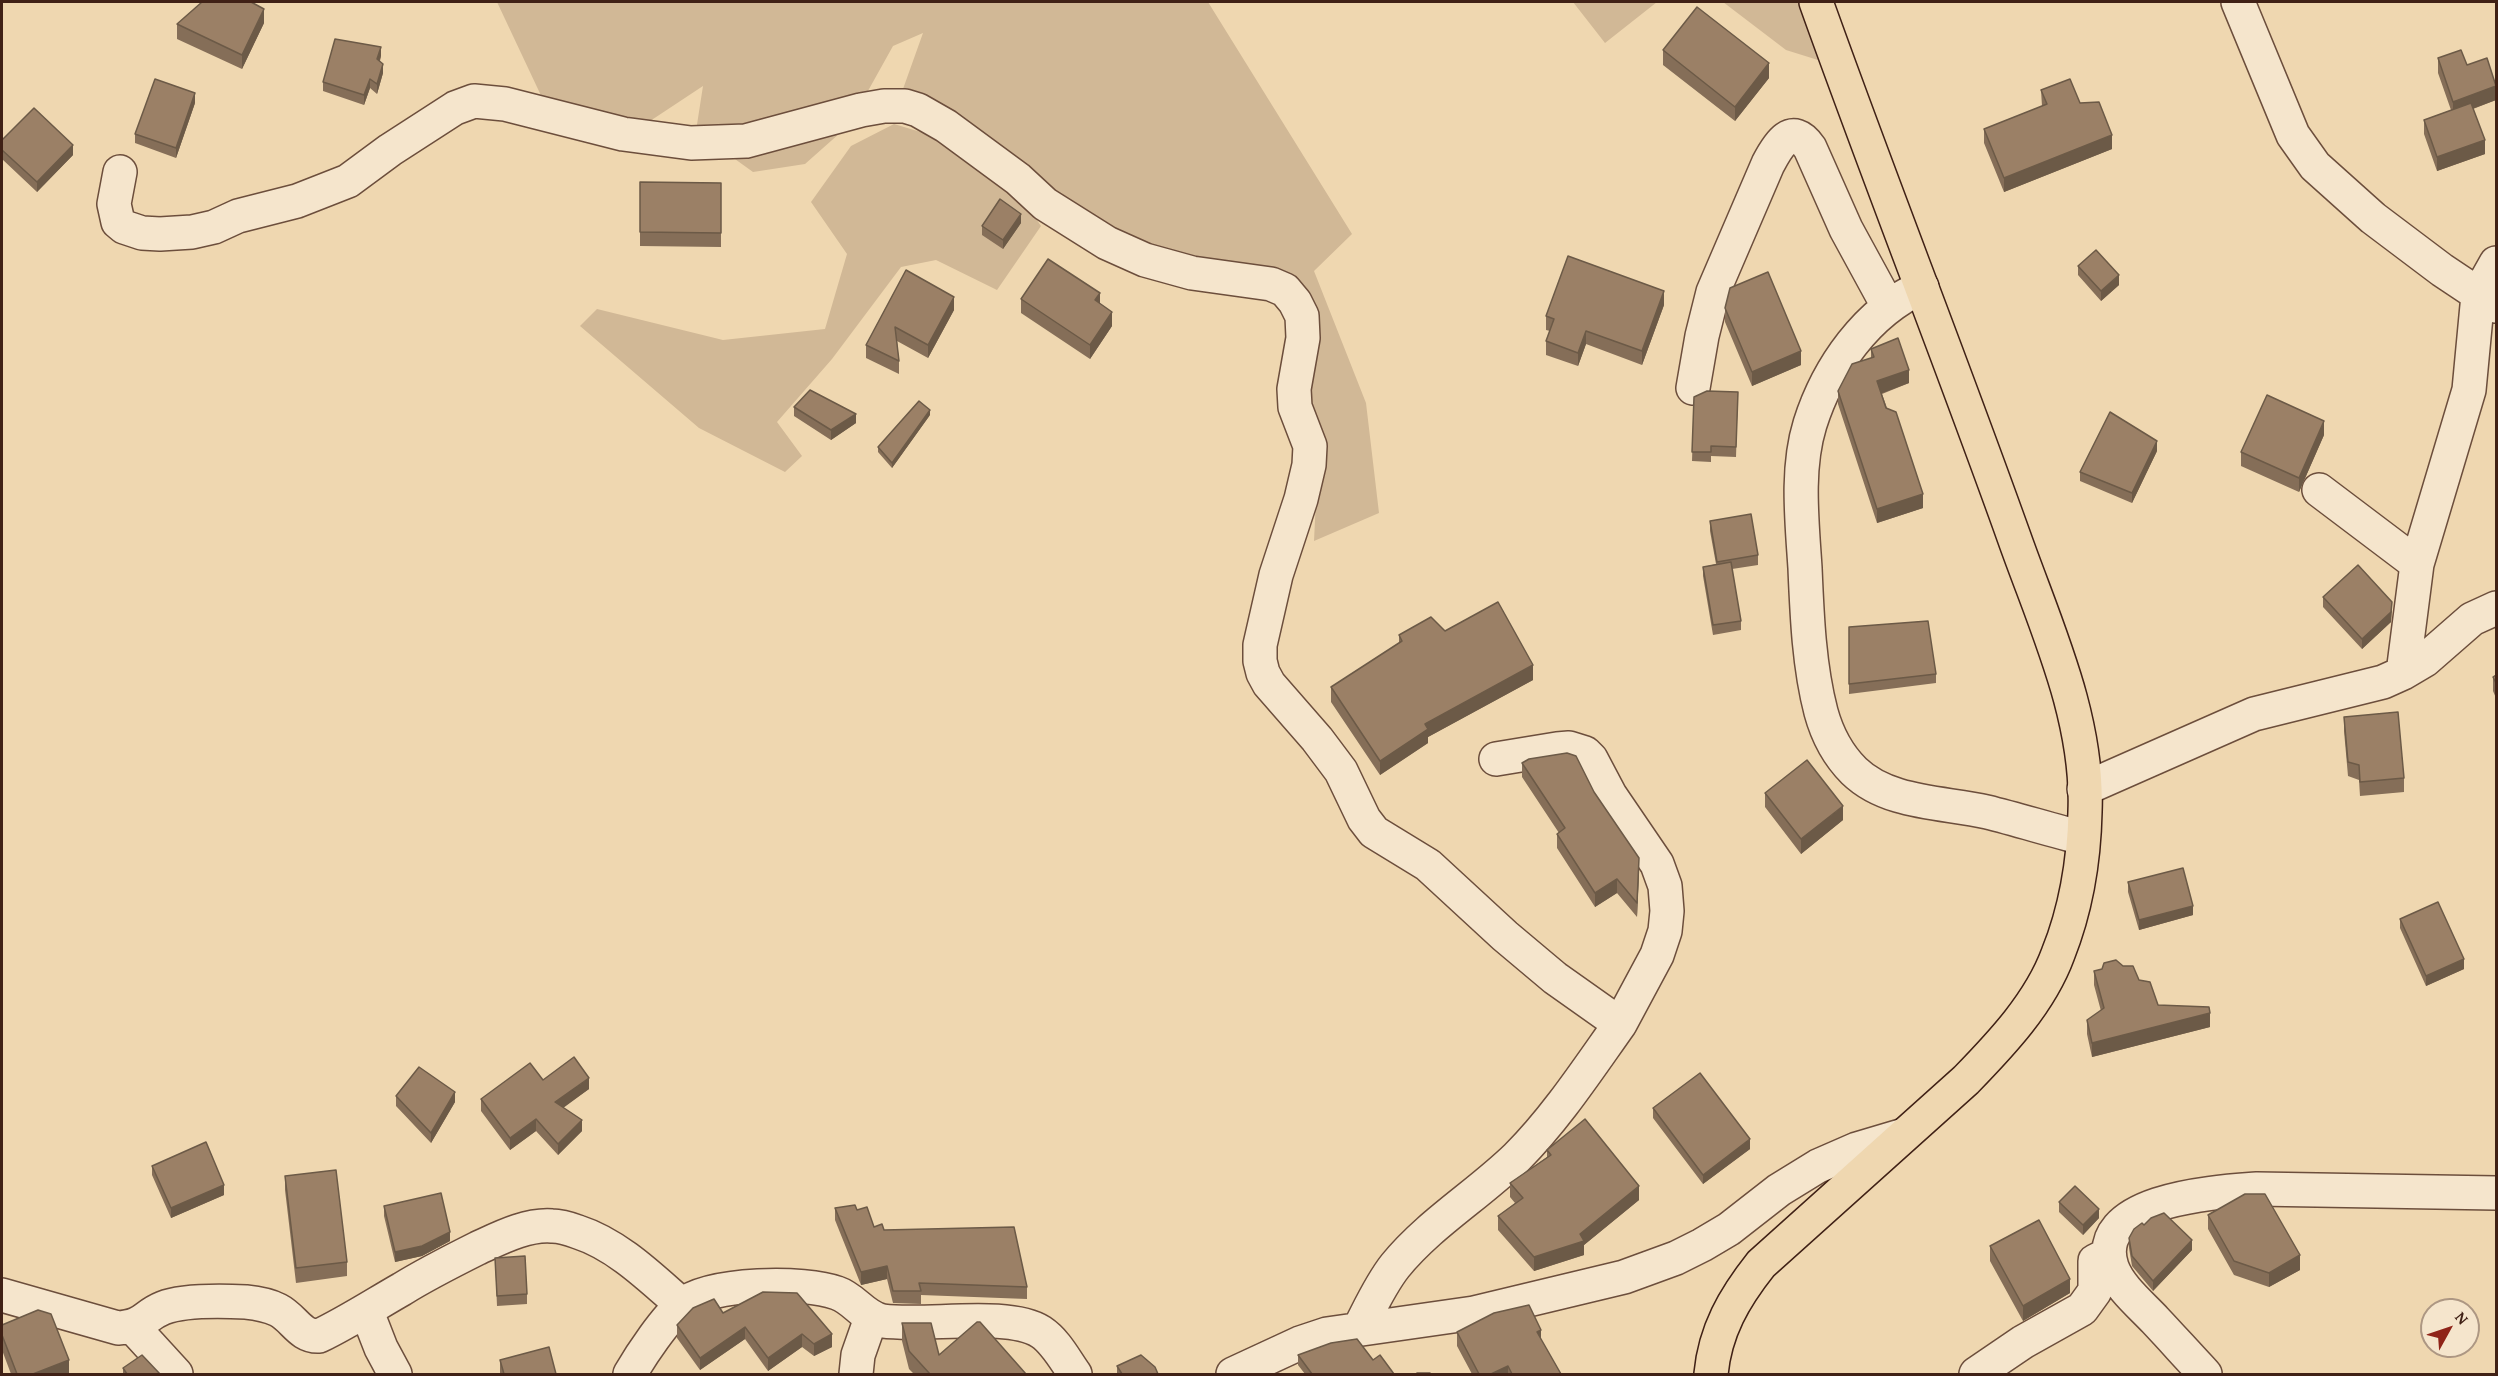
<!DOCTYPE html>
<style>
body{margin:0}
#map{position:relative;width:2498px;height:1376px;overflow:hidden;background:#efd7b0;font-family:"Gentium Book Plus",serif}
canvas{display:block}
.frame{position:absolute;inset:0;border:3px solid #402116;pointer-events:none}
.north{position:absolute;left:2420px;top:1298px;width:60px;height:60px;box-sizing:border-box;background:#f5e5cc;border:2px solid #ad9783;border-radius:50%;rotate:50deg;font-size:16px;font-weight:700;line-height:24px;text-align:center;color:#402116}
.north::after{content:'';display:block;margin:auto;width:21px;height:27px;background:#8f2418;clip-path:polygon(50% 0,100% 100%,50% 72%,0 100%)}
</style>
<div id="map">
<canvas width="2498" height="1376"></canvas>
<div class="frame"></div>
<div class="north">N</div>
</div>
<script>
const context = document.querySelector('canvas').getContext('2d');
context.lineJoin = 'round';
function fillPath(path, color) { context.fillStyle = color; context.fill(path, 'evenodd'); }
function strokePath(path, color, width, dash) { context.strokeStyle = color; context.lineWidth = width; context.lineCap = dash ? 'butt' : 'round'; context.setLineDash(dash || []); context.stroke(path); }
fillPath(new Path2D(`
 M 497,2 L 1208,2 L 1352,234 L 1314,271 L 1366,403 L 1379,513 L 1314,541 L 1318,457 L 1301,373 L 1301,302 L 1147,257 L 903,89 L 923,33 L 893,46 L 849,125 L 805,164 L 753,172 L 696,131 L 703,86 L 638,129 L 545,104 Z
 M 1573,2 L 1657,2 L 1605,43 Z
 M 1723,2 L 1809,2 L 1834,65 L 1786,50 Z
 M 894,124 L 954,142 L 1014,187 L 1041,226 L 997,290 L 936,260 L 901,267 L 832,359 L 777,422 L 802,456 L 785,472 L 699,428 L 580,326 L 597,309 L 723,340 L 825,329 L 847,254 L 811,202 L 851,146 Z`), '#d1b896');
const minor = new Path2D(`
 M 2238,2 L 2293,135 L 2315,166 L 2373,218 L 2442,270 L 2496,306
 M 120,172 L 114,204 L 118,222 L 124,227 L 142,233 L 160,234 L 192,232 L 214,227 L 238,216 L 297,201 L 348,181 L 390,150 L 455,108 L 474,101 L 505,104 L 623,134 L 691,143 L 746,141 L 861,110 L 884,106 L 905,106 L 918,110 L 946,126 L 1018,179 L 1045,204 L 1107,243 L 1145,260 L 1192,273 L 1271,284 L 1285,290 L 1295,302 L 1302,316 L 1303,338 L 1294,389 L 1295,407 L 1310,446 L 1309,465 L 1301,499 L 1276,575 L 1260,645 L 1260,661 L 1263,673 L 1269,684 L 1317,739 L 1341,771 L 1364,819 L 1374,832 L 1428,865 L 1505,936 L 1555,978 L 1620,1024 C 1588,1069 1556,1118 1517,1157 C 1478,1195 1429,1224 1395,1266 C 1380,1285 1370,1308 1359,1329
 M 1922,287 C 1867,312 1828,367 1810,424 C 1796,469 1802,521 1805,568 C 1807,616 1809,666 1821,712 C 1827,734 1838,755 1854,771 C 1888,804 1943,802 1987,812 C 2019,820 2051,830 2083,838
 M 1693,388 L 1702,336 L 1713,292 L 1768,164 C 1778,145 1792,121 1810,148 L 1846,229 L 1888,306
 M 2319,490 L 2417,564 L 2403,673
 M 2417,564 L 2469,390 L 2478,295 L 2496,263
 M 1496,759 L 1557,749 L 1569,748 L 1585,753 L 1591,759 L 1610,795 L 1657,864 L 1665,886 L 1667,911 L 1665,931 L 1657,955 L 1620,1024
 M 2084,789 L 2254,714 L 2383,682 L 2403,673 L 2425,660 L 2472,619 L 2496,608
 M 2,1295 L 118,1328 C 145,1326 143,1316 163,1308 C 183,1300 225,1301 246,1302 C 256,1303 270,1306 278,1310 C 294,1318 300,1337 319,1336 C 348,1322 374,1305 402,1289 C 426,1274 452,1261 478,1248 C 500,1238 527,1224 552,1226 C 560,1226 570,1229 578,1232 C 618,1245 651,1278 682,1305
 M 367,1312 L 381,1348 L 395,1374
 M 133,1327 L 176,1374
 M 630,1374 C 641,1355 665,1319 682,1305 C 710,1282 805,1281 837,1293 C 855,1299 864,1318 883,1321 C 925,1327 1008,1311 1041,1332 C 1056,1342 1065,1360 1075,1374
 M 856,1374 L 858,1355 L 871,1318
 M 1233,1374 L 1300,1343 L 1327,1334 L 1474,1313 L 1624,1277 L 1676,1258 L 1702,1245 L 1729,1229 L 1779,1190 L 1818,1166 L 1857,1149 L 1904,1135
 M 1976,1374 L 2023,1342 L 2082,1309 L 2095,1291 L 2095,1261 L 2109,1254
 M 2205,1374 C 2188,1356 2172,1338 2155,1320 C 2141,1305 2119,1287 2112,1267 C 2089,1199 2216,1192 2257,1189 L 2496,1193`);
const major = new Path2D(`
 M 1711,1374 C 1715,1331 1734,1298 1761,1264 L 1966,1080 C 2001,1044 2040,1003 2058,954 C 2076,909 2084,860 2085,812 C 2089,717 2045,625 2014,537 C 1950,358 1880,181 1816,2`);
strokePath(minor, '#6c4e3c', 36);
strokePath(major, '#402116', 36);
strokePath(minor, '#f5e5cc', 33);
strokePath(major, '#efd7b0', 33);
fillPath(new Path2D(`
 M 264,23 L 242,69 L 177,39 L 177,24 Z
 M 1663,50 L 1769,78 L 1735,121 L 1663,65 Z
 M 381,56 L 380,61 L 383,73 L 377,94 L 370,88 L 364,105 L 323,91 L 323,82 Z
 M 2438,58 L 2467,65 L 2496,100 L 2473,109 L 2485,154 L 2437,171 L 2424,134 L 2424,120 L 2451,110 L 2438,73 Z
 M 2041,90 L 2080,103 L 2112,149 L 2004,192 L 1984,143 L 1984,129 L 2042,106 Z
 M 195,103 L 176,158 L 135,143 L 135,134 Z
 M 2,140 L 73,155 L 37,192 L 2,159 Z
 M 640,182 L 721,183 L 721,247 L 640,246 Z
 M 1021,223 L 1003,249 L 982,235 L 982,226 Z
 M 2078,266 L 2119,285 L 2101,301 L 2078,275 Z
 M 906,270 L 954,310 L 928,358 L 897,341 L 899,361 L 899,374 L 866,358 L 866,345 Z
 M 1021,299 L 1100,304 L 1112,326 L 1090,359 L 1021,313 Z
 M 1664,305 L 1642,365 L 1586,344 L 1578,366 L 1546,355 L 1546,341 L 1550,331 L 1546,330 L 1546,316 Z
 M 1725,308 L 1801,365 L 1752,386 L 1725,322 Z
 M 1871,349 L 1909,383 L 1882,394 L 1923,508 L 1877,523 L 1838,404 L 1838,391 L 1871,358 Z
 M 1738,392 L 1736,457 L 1711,456 L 1711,462 L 1692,461 L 1694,397 Z
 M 794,407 L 856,423 L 831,440 L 794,416 Z
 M 930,415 L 892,468 L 878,452 L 878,447 Z
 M 2324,435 L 2299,492 L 2241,466 L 2241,452 Z
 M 2157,451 L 2132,503 L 2080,481 L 2080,472 Z
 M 1710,521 L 1758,555 L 1758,565 L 1732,569 L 1741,621 L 1741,630 L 1713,635 L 1703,576 L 1703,567 L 1716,564 L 1710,531 Z
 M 2323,597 L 2392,611 L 2391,622 L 2362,649 L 2323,607 Z
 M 1849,627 L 1936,674 L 1936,683 L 1849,694 Z
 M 1445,631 L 1533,680 L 1428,737 L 1428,743 L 1380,775 L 1331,702 L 1331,687 L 1399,643 L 1399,635 Z
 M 2496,675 L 2496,698 L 2493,691 L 2493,677 Z
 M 2344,717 L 2404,778 L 2404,792 L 2360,796 L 2359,780 L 2348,776 L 2344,731 Z
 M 1522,763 L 1594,792 L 1639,871 L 1637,917 L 1617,893 L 1595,907 L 1557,848 L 1557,834 L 1559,833 L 1522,777 Z
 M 1765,793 L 1843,820 L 1801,854 L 1765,807 Z
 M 2128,882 L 2193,915 L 2139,930 L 2128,892 Z
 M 2400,919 L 2464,969 L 2426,986 L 2400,928 Z
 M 2094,971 L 2139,980 L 2158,1005 L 2210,1027 L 2092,1057 L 2087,1034 L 2087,1020 L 2101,1011 L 2094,985 Z
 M 543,1080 L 589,1089 L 563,1107 L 582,1131 L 558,1155 L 536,1131 L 510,1150 L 481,1111 L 481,1099 Z
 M 396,1096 L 455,1102 L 431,1143 L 396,1106 Z
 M 1653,1108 L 1750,1149 L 1703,1184 L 1653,1118 Z
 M 1547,1150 L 1639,1200 L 1584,1245 L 1584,1255 L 1534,1271 L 1498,1230 L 1498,1216 L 1515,1203 L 1510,1197 L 1510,1183 L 1547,1157 Z
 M 152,1166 L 224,1195 L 171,1218 L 152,1175 Z
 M 285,1176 L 347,1262 L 347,1276 L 296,1283 L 285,1190 Z
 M 2059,1202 L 2099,1218 L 2083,1235 L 2059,1212 Z
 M 384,1206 L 450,1241 L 422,1256 L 395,1262 L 384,1216 Z
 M 835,1208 L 857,1210 L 874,1227 L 884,1230 L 1027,1287 L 1027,1299 L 921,1295 L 921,1304 L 893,1303 L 887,1279 L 861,1285 L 835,1220 Z
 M 2208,1215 L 2300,1270 L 2269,1287 L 2234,1275 L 2208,1229 Z
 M 2144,1225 L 2192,1250 L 2153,1291 L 2132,1266 L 2129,1248 L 2129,1238 Z
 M 1990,1246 L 2070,1293 L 2023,1321 L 1990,1261 Z
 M 495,1258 L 527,1294 L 527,1304 L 497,1306 Z
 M 763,1292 L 832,1347 L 814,1356 L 802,1347 L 768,1371 L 745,1339 L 700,1370 L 677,1338 L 677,1325 L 723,1313 Z
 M 902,1323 L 939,1355 L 1026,1374 L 914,1374 L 909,1369 L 902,1341 Z
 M 2,1325 L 69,1374 L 11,1374 L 2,1350 Z
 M 1457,1332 L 1541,1340 L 1561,1374 L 1472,1374 L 1457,1346 Z
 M 1298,1355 L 1373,1360 L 1394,1374 L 1305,1374 L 1298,1365 Z
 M 500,1360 L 556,1374 L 500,1374 Z
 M 1117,1366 L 1158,1374 L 1117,1374 Z
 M 123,1368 L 160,1374 L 123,1374 Z`), '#856e58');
fillPath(new Path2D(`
 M 264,9 L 264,23 L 242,69 L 242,55 Z
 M 381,47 L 381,56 L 377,68 L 377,59 Z
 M 1769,63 L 1769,78 L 1735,121 L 1735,107 Z
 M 383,64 L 383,73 L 377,94 L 377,84 Z
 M 370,79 L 370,88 L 364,105 L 364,95 Z
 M 2496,86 L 2496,100 L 2453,116 L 2453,102 Z
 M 195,93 L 195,103 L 176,158 L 176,148 Z
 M 2112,135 L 2112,149 L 2004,192 L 2004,178 Z
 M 2485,140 L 2485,154 L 2437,171 L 2437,157 Z
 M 73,145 L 73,155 L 37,192 L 37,182 Z
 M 1021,214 L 1021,223 L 1003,249 L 1003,240 Z
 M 2119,275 L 2119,285 L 2101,301 L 2101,291 Z
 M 1664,291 L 1664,305 L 1642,365 L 1642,351 Z
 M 1100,293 L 1100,307 L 1095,300 Z
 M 954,297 L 954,310 L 928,358 L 928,345 Z
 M 1112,312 L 1112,326 L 1090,359 L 1090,345 Z
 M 1586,331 L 1586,344 L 1578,366 L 1578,353 Z
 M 1801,351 L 1801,365 L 1752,386 L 1752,372 Z
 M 1909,370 L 1909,383 L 1877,395 L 1877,381 Z
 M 930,410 L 930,415 L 892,468 L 892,463 Z
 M 856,414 L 856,423 L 831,440 L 831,430 Z
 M 2324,421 L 2324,435 L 2299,492 L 2299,478 Z
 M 2157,441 L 2157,451 L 2132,503 L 2132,493 Z
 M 1923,494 L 1923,508 L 1877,523 L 1877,509 Z
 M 2392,602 L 2391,622 L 2362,649 L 2362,639 Z
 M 1533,665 L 1533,680 L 1428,737 L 1428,743 L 1380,775 L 1380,761 L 1425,724 Z
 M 1843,806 L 1843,820 L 1801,854 L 1801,839 Z
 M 1639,858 L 1639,871 L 1637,917 L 1637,903 Z
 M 1617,879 L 1617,893 L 1595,907 L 1595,893 Z
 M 2193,906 L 2193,915 L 2139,930 L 2139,920 Z
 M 2464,959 L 2464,969 L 2426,986 L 2426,976 Z
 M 2210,1013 L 2210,1027 L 2092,1057 L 2092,1043 Z
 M 589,1078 L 589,1089 L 555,1114 L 555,1102 Z
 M 455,1092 L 455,1102 L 431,1143 L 431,1133 Z
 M 536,1119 L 536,1131 L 510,1150 L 510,1138 Z
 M 582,1120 L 582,1131 L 558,1155 L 558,1144 Z
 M 1750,1139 L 1750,1149 L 1703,1184 L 1703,1175 Z
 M 224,1185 L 224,1195 L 171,1218 L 171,1208 Z
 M 1639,1186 L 1639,1200 L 1584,1245 L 1584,1255 L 1534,1271 L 1534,1257 L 1580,1234 Z
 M 2099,1209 L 2099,1218 L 2083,1235 L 2083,1225 Z
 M 450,1232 L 450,1241 L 422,1256 L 395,1262 L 395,1252 Z
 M 2192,1240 L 2192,1250 L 2153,1291 L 2153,1281 Z
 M 2300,1255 L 2300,1270 L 2269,1287 L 2269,1273 Z
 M 887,1266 L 887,1279 L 861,1285 L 861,1272 Z
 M 2070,1279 L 2070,1293 L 2023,1321 L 2023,1306 Z
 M 745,1327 L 745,1339 L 700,1370 L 700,1358 Z
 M 1541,1330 L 1541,1344 L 1537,1332 Z
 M 802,1334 L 802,1347 L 768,1371 L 768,1358 Z
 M 832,1334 L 832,1347 L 814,1356 L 814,1344 Z
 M 69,1360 L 69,1374 L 33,1374 Z
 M 1508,1366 L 1508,1374 L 1491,1374 Z`), '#6c5a47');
const building = new Path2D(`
 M 202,2 L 251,2 L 264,9 L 242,55 L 177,24 Z
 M 1697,7 L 1769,63 L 1735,107 L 1663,50 Z
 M 335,39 L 381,47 L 377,59 L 383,64 L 377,84 L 370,79 L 364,95 L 323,82 Z
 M 2461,50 L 2467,65 L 2487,58 L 2496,86 L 2453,102 L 2438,58 Z
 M 155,79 L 195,93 L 176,148 L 135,134 Z
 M 2070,79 L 2080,103 L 2099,102 L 2112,135 L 2004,178 L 1984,129 L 2047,104 L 2041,90 Z
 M 2471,103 L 2485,140 L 2437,157 L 2424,120 Z
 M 34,108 L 73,145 L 37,182 L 2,150 L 2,140 Z
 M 640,182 L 721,183 L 721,233 L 640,232 Z
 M 1000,199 L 1021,214 L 1003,240 L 982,226 Z
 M 2096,250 L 2119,275 L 2101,291 L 2078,266 Z
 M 1568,256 L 1664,291 L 1642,351 L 1586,331 L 1578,353 L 1546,341 L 1554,319 L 1546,316 Z
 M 1048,259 L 1100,293 L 1095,300 L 1112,312 L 1090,345 L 1021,299 Z
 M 906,270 L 954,297 L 928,345 L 895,327 L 899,361 L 866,345 Z
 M 1768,272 L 1801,351 L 1752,372 L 1725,308 L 1730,288 Z
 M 1898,338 L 1909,370 L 1877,381 L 1886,408 L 1896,412 L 1923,494 L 1877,509 L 1838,391 L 1852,364 L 1874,357 L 1871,349 Z
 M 810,390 L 856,414 L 831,430 L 794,407 Z
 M 1707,391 L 1738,392 L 1736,447 L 1711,446 L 1711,452 L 1692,452 L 1694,397 Z
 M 2267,395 L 2324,421 L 2299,478 L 2241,452 Z
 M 919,401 L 930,410 L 892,463 L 878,447 Z
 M 2110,412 L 2157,441 L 2132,493 L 2080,472 Z
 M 1751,514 L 1758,555 L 1717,562 L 1710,521 Z
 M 1731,562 L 1741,621 L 1713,625 L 1703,567 Z
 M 2358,565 L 2392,602 L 2391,612 L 2362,639 L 2323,597 Z
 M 1498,602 L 1533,665 L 1425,724 L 1428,729 L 1380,761 L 1331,687 L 1402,641 L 1399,635 L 1431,617 L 1445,631 Z
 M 1928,621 L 1936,674 L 1849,684 L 1849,627 Z
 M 2496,675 L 2496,683 L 2493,677 Z
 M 2398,712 L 2404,778 L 2360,782 L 2359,765 L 2348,762 L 2344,717 Z
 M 1567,753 L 1576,756 L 1594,792 L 1639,858 L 1637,903 L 1617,879 L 1595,893 L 1557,834 L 1565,828 L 1522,763 L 1529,759 Z
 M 1807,760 L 1843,806 L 1801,839 L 1765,793 Z
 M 2183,868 L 2193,906 L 2139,920 L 2128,882 Z
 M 2438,902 L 2464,959 L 2426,976 L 2400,919 Z
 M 2116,960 L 2123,966 L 2133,966 L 2139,980 L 2150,982 L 2158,1005 L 2209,1007 L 2210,1013 L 2092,1043 L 2087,1020 L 2104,1008 L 2094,971 L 2102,969 L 2104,963 Z
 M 574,1057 L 589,1078 L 555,1102 L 582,1120 L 558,1144 L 536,1119 L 510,1138 L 481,1099 L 530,1063 L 543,1080 Z
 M 419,1067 L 455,1092 L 431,1133 L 396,1096 Z
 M 1700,1073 L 1750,1139 L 1703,1175 L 1653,1108 Z
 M 1585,1119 L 1639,1186 L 1580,1234 L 1584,1241 L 1534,1257 L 1498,1216 L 1523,1198 L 1510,1183 L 1551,1155 L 1547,1150 Z
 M 206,1142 L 224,1185 L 171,1208 L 152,1166 Z
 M 336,1170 L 347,1262 L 296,1268 L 285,1176 Z
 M 2075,1186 L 2099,1209 L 2083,1225 L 2059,1202 Z
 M 441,1193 L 450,1232 L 422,1246 L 395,1252 L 384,1206 Z
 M 2245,1194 L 2265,1194 L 2300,1255 L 2269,1273 L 2234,1261 L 2208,1215 Z
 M 855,1205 L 857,1210 L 867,1207 L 874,1227 L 882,1224 L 884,1230 L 1014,1227 L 1027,1287 L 919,1283 L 921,1291 L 893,1291 L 887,1266 L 861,1272 L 835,1208 Z
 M 2164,1213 L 2192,1240 L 2153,1281 L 2132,1256 L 2129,1238 L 2134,1229 L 2142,1223 L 2144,1225 L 2151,1218 Z
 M 2039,1220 L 2070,1279 L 2023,1306 L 1990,1246 Z
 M 525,1256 L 527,1294 L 497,1296 L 495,1258 Z
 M 763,1292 L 797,1293 L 832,1334 L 814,1344 L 802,1334 L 768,1358 L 745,1327 L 700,1358 L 677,1325 L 693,1308 L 714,1299 L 723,1313 Z
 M 1529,1305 L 1541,1330 L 1537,1332 L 1561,1374 L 1512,1374 L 1508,1366 L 1491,1374 L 1479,1374 L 1457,1332 L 1494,1313 Z
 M 38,1310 L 51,1314 L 69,1360 L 33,1374 L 17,1374 L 2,1335 L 2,1325 Z
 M 977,1322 L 980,1322 L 1026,1374 L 930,1374 L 909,1351 L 902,1323 L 931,1323 L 939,1355 Z
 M 1357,1339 L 1373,1360 L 1380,1355 L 1394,1374 L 1312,1374 L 1298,1355 L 1331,1343 Z
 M 549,1347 L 556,1374 L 504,1374 L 500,1360 Z
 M 142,1355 L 160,1374 L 127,1374 L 123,1368 Z
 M 1141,1355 L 1155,1367 L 1158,1374 L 1122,1374 L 1117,1366 Z
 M 1417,1373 L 1430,1373 L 1430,1374 L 1416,1374 Z`);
fillPath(building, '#9b8066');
strokePath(building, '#6c5a47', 1.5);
</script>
